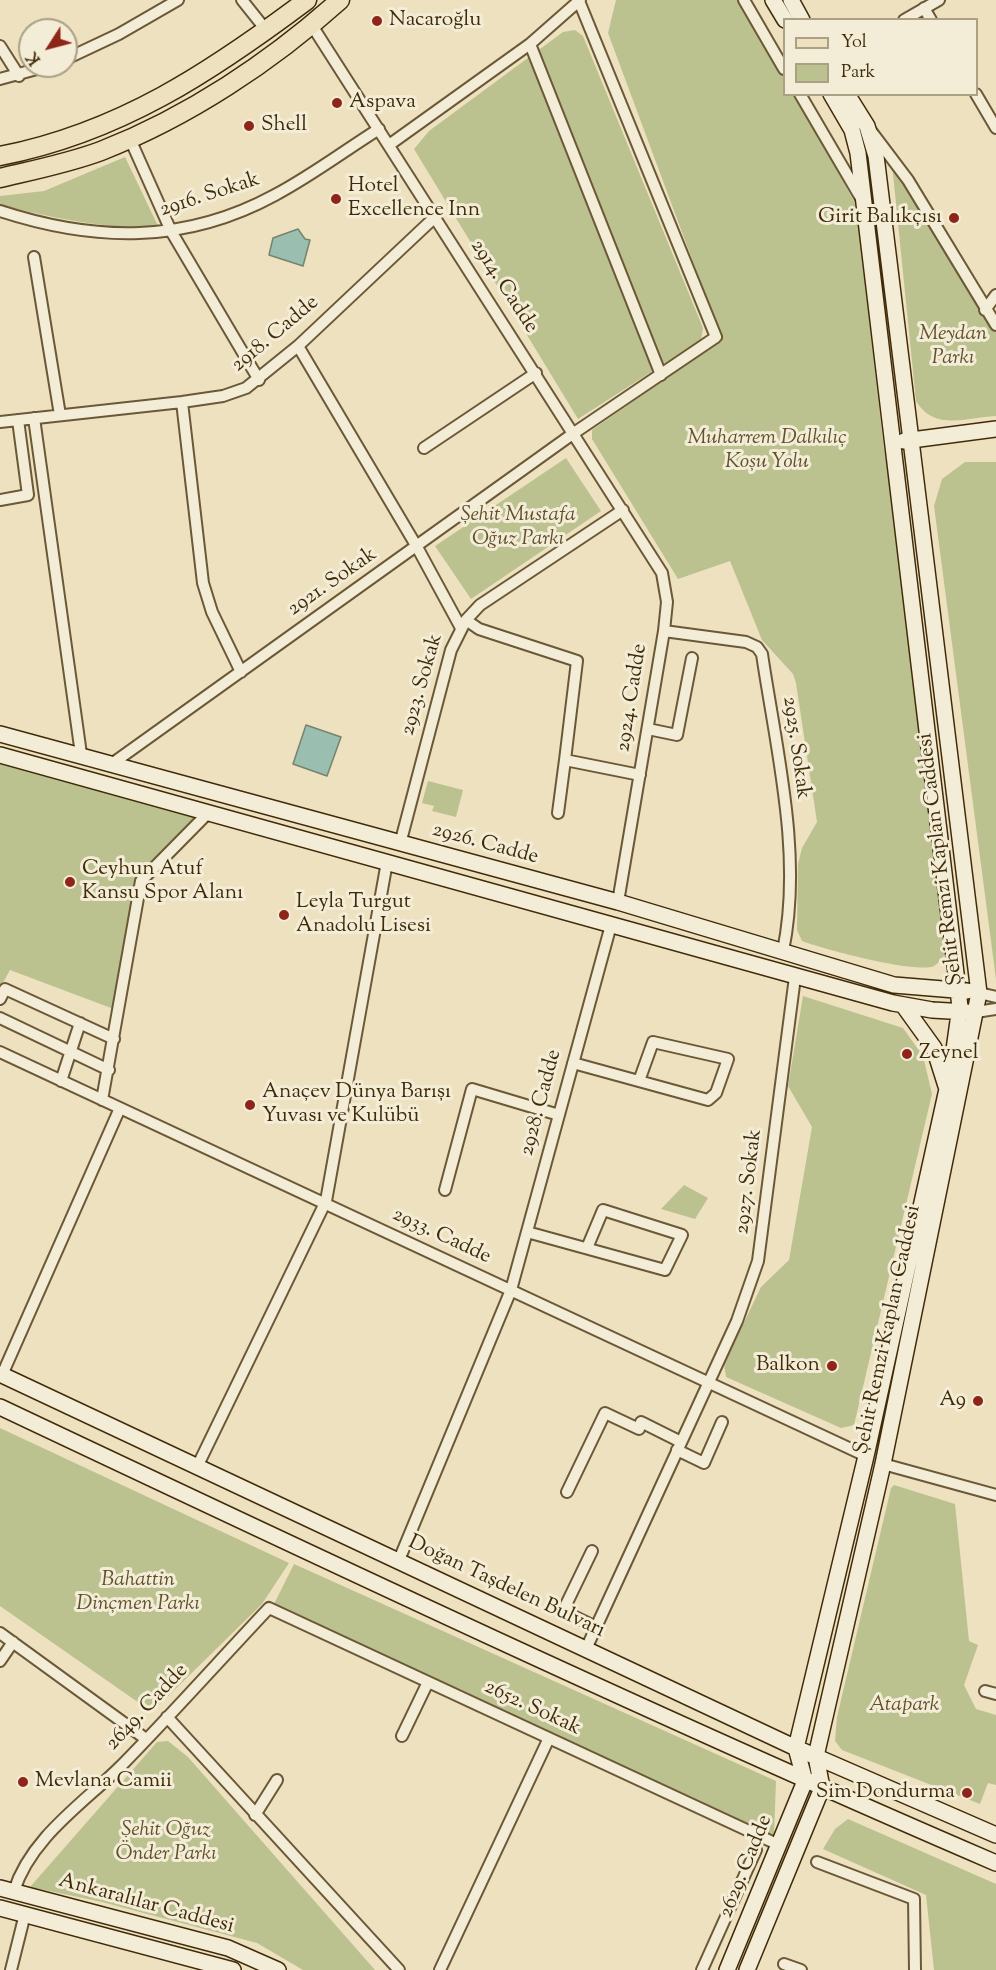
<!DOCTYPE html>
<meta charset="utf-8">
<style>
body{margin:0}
#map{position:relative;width:996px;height:1970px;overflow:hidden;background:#ede1c0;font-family:"Sorts Mill Goudy",serif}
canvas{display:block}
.legend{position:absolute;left:783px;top:18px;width:195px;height:78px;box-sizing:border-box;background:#f3ecd6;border:2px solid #ab9f84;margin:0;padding:8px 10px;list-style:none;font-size:18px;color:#402b09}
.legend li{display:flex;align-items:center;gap:12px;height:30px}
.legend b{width:30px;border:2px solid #ab9f84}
.north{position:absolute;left:18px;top:18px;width:60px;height:60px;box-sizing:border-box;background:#f3ecd6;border:2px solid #ab9f84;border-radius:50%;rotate:234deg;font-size:16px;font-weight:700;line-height:24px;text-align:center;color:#402b09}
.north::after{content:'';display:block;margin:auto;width:21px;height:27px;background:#8f2418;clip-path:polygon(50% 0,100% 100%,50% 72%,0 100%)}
</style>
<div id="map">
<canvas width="996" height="1970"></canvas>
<ul class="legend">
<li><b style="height:8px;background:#ede1c0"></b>Yol</li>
<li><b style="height:16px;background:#bbc290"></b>Park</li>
</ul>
<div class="north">K</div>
</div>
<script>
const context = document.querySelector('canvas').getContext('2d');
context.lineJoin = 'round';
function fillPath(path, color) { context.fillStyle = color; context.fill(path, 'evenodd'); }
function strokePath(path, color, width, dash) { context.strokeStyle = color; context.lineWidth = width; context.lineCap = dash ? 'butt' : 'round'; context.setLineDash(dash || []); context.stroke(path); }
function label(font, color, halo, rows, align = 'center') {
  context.font = font + ' "Sorts Mill Goudy",serif'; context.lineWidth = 6; context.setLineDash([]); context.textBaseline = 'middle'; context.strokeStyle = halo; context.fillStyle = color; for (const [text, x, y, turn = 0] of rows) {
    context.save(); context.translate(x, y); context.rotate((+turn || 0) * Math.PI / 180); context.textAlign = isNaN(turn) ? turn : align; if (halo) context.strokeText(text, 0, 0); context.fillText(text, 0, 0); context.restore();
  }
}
fillPath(new Path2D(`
 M 616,0 L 738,0 L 784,77 L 784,94 L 795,95 L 856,205 L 884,449 L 900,533 L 944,932 L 944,956 C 941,958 938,964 934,966 C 916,974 823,949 802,941 L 797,930 L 798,864 L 802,848 L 817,822 L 796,683 L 793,674 L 762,640 L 730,561 L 678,579 L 592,439 L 592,430 L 722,340 L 608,33 Z
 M 575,30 L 583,36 L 703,328 L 701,340 L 578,419 L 414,149 L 429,131 L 563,32 Z
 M 125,157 L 159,228 C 105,229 53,218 0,205 L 0,196 L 44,191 Z
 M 892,164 L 996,333 L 996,416 C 965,418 934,431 916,401 Z
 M 566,458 L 601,511 L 471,599 L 435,546 Z
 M 965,462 L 996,462 L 996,979 L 934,506 L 942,479 Z
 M 0,755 L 209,812 L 147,872 L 119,1011 L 10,970 L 0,988 Z
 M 428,781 L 463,790 L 456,817 L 432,811 L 434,806 L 422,803 Z
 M 803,996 L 903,1028 L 923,1056 L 932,1094 L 854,1425 L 841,1428 L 726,1377 L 724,1364 L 761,1287 L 789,1260 L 812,1127 L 788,1086 Z
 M 684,1185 L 708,1198 L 695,1219 L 661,1209 Z
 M 0,1428 L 289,1563 L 262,1604 L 152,1712 L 0,1606 Z
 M 894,1485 L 955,1504 L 969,1641 L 978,1645 L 964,1685 L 976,1709 L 996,1715 L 996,1785 L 988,1783 L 980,1804 L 842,1750 L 835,1741 L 837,1717 L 891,1488 Z
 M 294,1564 L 776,1781 L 774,1836 L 274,1604 Z
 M 168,1741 L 188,1757 L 375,1970 L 303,1970 L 257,1943 L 102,1902 L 30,1887 L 157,1742 Z
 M 848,1819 L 996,1884 L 996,1970 L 934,1970 L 926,1895 L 823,1849 L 835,1829 Z`), '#bbc290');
const water = new Path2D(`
 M 298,229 L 305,239 L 310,240 L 303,266 L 269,255 L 273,238 Z
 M 306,725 L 341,737 L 327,776 L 293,764 Z`);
fillPath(water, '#9abeaf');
strokePath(water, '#76836d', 1.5);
const street = new Path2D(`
 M 242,0 L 266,30
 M 744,0 L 784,69
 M 924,8 L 931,20
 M 904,20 L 939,0
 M 311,24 L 662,573 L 667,602 L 664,631 L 618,902
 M 530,44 L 661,375
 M 0,46 L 19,76
 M 66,59 L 119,34 L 178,0
 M 0,79 L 48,66
 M 800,94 L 862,200
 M 976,94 L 996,128
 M 871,131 L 908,180 L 996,325
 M 130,139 L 171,231 L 259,380
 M 389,145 L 530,44 L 580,0
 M 0,211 C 95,242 185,244 275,195 C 311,176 344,151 379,129
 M 34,257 L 60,415
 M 985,310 L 996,295
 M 298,346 L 417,547 L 461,628
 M 182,402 L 203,583 L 212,612 L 241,672
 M 34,418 L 81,754
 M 0,422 L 182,402 L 223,396 L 246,388 L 298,346 L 435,217
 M 424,448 L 536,373
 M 0,500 L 28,495 L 18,420
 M 466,620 L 479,629 L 577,661 L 565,760 L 640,775
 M 664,631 L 746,642 L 757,647 L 762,654 C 776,749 803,855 783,951
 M 648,729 L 677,735 L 692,658
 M 113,763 L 574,433 L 716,337 L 579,1
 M 558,813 L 565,760
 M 400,844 L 451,650 L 466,620 L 480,605 L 623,510
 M 979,993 L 996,997
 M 0,999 L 5,989 L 114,1039
 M 976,1012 L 996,1009
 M 0,1018 L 109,1070
 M 0,1052 L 866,1456
 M 573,1063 L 708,1100 L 716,1093 L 728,1059 L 653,1042 L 639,1081
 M 61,1081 L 80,1023
 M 102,1100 L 141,881 L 209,812
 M 445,1190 L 472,1089 L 559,1115
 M 527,1232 L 665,1270 L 682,1235 L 603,1210 L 587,1248
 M 2,1375 L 120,1108
 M 677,1450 L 704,1463 L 722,1422
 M 883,1464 L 996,1495
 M 197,1467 L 326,1201 L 387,862
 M 567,1492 L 605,1413 L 639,1429 L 641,1422 L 681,1442
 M 592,1551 L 563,1611 L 596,1627
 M 399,1560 L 511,1290 L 611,925
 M 0,1633 L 146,1739
 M 586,1649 L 737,1321 L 758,1261 L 795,977
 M 0,1661 L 13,1642
 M 985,1691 L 996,1694
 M 167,1717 L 399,1970
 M 402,1736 L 428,1682
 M 255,1815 L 277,1780
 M 817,1862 L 914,1899 L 915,1970
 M 14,1891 C 31,1837 84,1803 122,1765 C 172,1714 220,1660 269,1608 L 779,1845
 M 784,1964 L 801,1970
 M 11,1970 L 25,1914
 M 440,1970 L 549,1738
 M 702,1970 L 756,1850`);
const secondary = new Path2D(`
 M 773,0 L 785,20
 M 791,0 L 802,20
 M 904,441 L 996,429
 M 0,734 L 618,902 L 894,985 L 967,991
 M 0,755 L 893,1003 L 932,1010 L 967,1012
 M 903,1005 L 934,1048 L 946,1086
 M 0,1374 L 796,1748 L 996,1835
 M 0,1407 C 330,1563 661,1719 996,1863
 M 822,1788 L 816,1756 L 883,1464 L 979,993 L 876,156 L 867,126 L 847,94
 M 0,1888 L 228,1948 L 278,1970
 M 0,1908 L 233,1970
 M 727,1970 L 805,1781 L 796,1748 L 866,1456 L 951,1071 L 960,1007 L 858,153 L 852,130 L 831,94
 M 747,1970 L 822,1788`);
const primary = new Path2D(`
 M 0,156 C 119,133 211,72 307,0
 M 0,178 C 34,170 69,163 101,151 C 188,117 271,62 340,0`);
strokePath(street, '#6b5837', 14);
strokePath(secondary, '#402b09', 18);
strokePath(primary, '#402b09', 21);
strokePath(street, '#f3ecd6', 10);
strokePath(secondary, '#f3ecd6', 15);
strokePath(primary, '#ede1c0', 18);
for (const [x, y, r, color] of [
 [377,21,6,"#8f2418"],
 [337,103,6,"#8f2418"],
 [249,126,6,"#8f2418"],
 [336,199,6,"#8f2418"],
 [954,218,6,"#8f2418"],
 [70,882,6,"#8f2418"],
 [284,915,6,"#8f2418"],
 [907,1054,6,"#8f2418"],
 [250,1105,6,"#8f2418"],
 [832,1366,6,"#8f2418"],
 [978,1401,6,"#8f2418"],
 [23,1782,6,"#8f2418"],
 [967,1793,6,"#8f2418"]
]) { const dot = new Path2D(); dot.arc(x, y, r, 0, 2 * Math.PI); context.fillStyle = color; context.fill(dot); strokePath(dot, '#f3ecd6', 2); }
label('21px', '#402b09', '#f3ecd6', [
 ["Nacaroğlu",389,21],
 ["Aspava",349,103],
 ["Shell",261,126],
 ["Hotel",348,187],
 ["Excellence Inn",348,211],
 ["Girit Balıkçısı",942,218,"right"],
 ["Ceyhun Atuf",82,870],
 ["Kansu Spor Alanı",82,894],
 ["Leyla Turgut",296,903],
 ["Anadolu Lisesi",296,927],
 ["Zeynel",919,1054],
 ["Anaçev Dünya Barışı",262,1093],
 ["Yuvası ve Kulübü",262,1117],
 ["Balkon",820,1366,"right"],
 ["A9",966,1401,"right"],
 ["Mevlana Camii",35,1782],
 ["Sim Dondurma",955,1793,"right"]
], 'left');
label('21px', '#402b09', '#f3ecd6', [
 ["2916. Sokak",210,196,-18],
 ["2914. Cadde",503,287,57],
 ["2918. Cadde",276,335,-40],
 ["2921. Sokak",333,583,-35],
 ["2923. Sokak",423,685,-74],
 ["2924. Cadde",633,698,-81],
 ["2925. Sokak",795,748,82],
 ["2926. Cadde",485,845,15],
 ["Şehit Remzi Kaplan Caddesi",942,859,-97],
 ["2928. Cadde",542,1103,-75],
 ["2927. Sokak",750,1182,-83],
 ["2933. Cadde",441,1237,25],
 ["Şehit Remzi Kaplan Caddesi",889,1330,-78],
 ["Doğan Taşdelen Bulvarı",506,1588,25],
 ["2649. Cadde",148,1708,-47],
 ["2652. Sokak",532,1709,25],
 ["2629. Cadde",747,1867,-68],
 ["Ankaralılar Caddesi",146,1905,15]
]);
label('italic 21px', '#5f512b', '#f3ecd6', [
 ["Meydan",953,335],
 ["Parkı",953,359],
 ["Muharrem Dalkılıç",767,439],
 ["Koşu Yolu",767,463],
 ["Şehit Mustafa",518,516],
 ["Oğuz Parkı",518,540],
 ["Bahattin",138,1581],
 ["Dinçmen Parkı",138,1605],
 ["Atapark",904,1706],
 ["Şehit Oğuz",166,1831],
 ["Önder Parkı",166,1855]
]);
</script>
